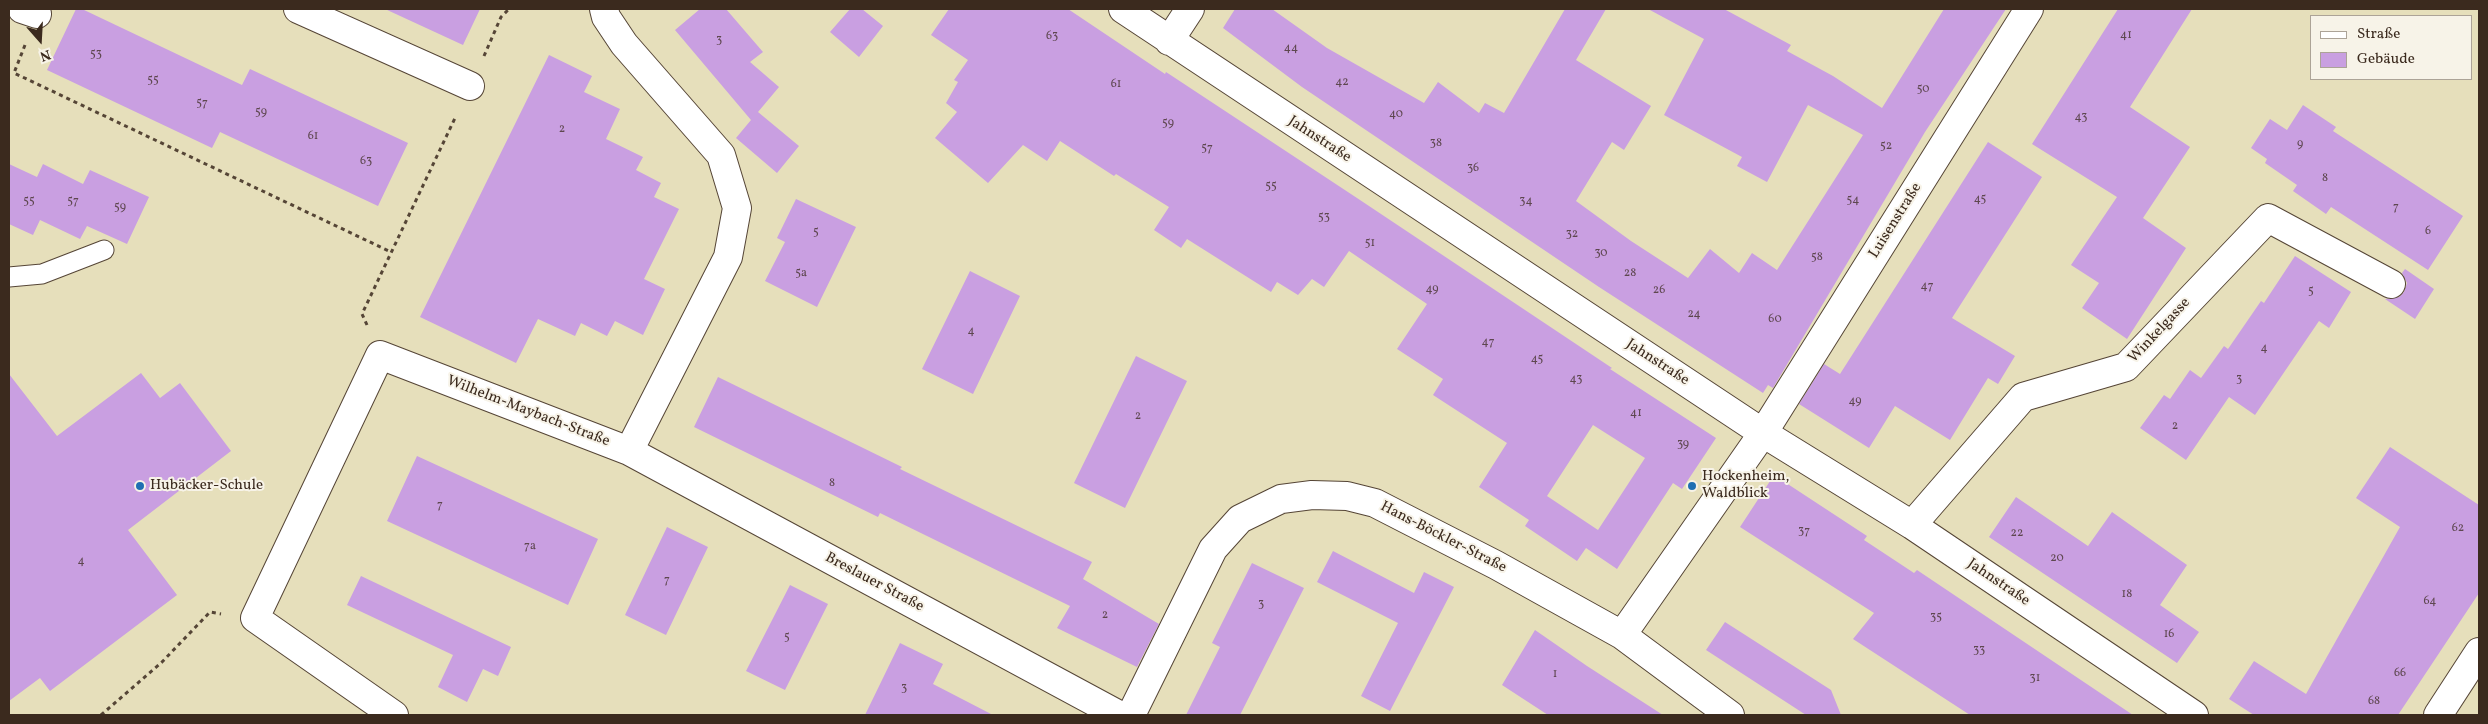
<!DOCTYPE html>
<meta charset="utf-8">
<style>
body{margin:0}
#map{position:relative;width:2488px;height:724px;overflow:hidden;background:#e6dfbb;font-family:Vollkorn,serif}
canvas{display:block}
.frame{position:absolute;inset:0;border:10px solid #3b2a1e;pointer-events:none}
.legend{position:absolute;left:2310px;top:15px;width:162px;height:65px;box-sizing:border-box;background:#f7f3e8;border:1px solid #aca397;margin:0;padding:6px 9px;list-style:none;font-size:15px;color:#3b2a1e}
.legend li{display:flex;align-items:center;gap:10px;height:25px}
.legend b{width:25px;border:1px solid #aca397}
.north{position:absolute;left:15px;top:15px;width:50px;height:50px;-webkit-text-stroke:4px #f7f3e8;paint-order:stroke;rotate:161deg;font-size:14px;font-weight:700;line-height:20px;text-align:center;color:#3b2a1e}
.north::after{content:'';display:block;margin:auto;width:18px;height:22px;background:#3b2a1e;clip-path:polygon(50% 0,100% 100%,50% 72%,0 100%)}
</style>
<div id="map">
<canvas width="2488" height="724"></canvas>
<div class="frame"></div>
<ul class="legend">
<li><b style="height:6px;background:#fff"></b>Straße</li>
<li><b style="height:14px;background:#c99fe1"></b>Gebäude</li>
</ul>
<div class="north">N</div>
</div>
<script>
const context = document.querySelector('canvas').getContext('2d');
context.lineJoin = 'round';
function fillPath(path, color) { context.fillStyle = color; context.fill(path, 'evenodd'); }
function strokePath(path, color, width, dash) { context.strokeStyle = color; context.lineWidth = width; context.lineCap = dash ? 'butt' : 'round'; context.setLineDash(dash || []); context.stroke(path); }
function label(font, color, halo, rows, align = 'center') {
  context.font = font + ' Vollkorn,serif'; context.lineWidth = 4; context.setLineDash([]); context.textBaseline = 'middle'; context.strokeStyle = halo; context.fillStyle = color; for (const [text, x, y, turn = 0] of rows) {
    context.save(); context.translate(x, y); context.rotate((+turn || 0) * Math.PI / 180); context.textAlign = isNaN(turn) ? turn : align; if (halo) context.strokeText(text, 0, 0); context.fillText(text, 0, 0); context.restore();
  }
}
fillPath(new Path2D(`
 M 76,9 L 82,9 L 242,85 L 250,69 L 408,143 L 378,206 L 220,132 L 212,148 L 47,70 Z
 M 385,9 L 480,9 L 463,45 Z
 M 700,9 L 726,9 L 763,52 L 750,62 L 779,87 L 758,112 L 799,146 L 777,173 L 736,138 L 751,120 L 675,30 Z
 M 850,9 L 862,9 L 883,26 L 859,57 L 830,32 Z
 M 949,9 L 1068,9 L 1165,74 L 1166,72 L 1360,200 L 1612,368 L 1610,369 L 1716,438 L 1682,489 L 1673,483 L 1617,569 L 1586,548 L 1577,561 L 1525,526 L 1529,520 L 1479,487 L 1507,443 L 1433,395 L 1443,379 L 1397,349 L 1427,304 L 1349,251 L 1324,287 L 1312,279 L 1298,295 L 1277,282 L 1271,292 L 1187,239 L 1181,248 L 1154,230 L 1169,207 L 1116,174 L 1114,176 L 1060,141 L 1047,161 L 1023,145 L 988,183 L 935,138 L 957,112 L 946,103 L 958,82 L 954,80 L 968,60 L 931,35 ZM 1593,425 L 1645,458 L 1598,530 L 1547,496 Z
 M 1235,9 L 1272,9 L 1327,48 L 1424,103 L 1438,82 L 1479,113 L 1485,103 L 1504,113 L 1565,9 L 1606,9 L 1576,60 L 1651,106 L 1624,150 L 1612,142 L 1576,201 L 1631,241 L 1688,278 L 1710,249 L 1739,273 L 1752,253 L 1777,270 L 1863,135 L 1808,105 L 1767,182 L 1737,166 L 1742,157 L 1664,115 L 1704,39 L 1648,9 L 1724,9 L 1791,45 L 1787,51 L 1833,76 L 1882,108 L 1944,9 L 2006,9 L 1925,132 L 1773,388 L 1768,385 L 1763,393 L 1599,287 L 1302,87 L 1223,28 Z
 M 2118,9 L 2192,9 L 2130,107 L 2190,147 L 2143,218 L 2186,248 L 2127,339 L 2082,308 L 2099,283 L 2071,265 L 2117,197 L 2032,144 Z
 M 549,55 L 592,76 L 584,92 L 620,109 L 606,139 L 643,157 L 636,170 L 661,183 L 654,197 L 679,209 L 644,279 L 665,289 L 643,335 L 615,321 L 607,336 L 581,323 L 575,336 L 538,319 L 516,363 L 420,317 Z
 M 2303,105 L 2336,127 L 2333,131 L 2463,216 L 2428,270 L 2331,207 L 2326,214 L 2293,191 L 2297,185 L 2265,163 L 2267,159 L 2251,148 L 2270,119 L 2287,130 Z
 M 1988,142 L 2042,177 L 1952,318 L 2015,356 L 1998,384 L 1988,378 L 1950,440 L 1895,406 L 1869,448 L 1799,404 L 1824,364 L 1840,374 Z
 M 9,164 L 37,177 L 43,164 L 83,184 L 90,170 L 149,197 L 127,244 L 87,226 L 80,239 L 40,220 L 33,235 L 9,224 Z
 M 796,199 L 856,227 L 817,307 L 765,281 L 785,242 L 777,238 Z
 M 2295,256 L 2351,292 L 2329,328 L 2319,321 L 2255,415 L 2229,397 L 2186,460 L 2140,428 L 2164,395 L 2170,399 L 2190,370 L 2201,378 L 2224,346 L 2228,349 L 2261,301 L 2264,303 Z
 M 2405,269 L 2434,289 L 2415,319 L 2385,299 L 2399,297 L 2404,292 L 2407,283 L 2402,273 Z
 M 970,271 L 1020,296 L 973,394 L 922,369 Z
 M 1136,356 L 1187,381 L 1125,508 L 1074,483 Z
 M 141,373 L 160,398 L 180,383 L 231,451 L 128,530 L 177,595 L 50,691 L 40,678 L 9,701 L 9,374 L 57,436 Z
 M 718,377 L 902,467 L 900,469 L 1092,562 L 1083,579 L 1159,624 L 1137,667 L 1057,628 L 1070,606 L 880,513 L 878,517 L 694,427 Z
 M 2390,447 L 2479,505 L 2479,593 L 2398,715 L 2254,715 L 2229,699 L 2254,661 L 2306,694 L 2400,527 L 2356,498 Z
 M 417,456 L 598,539 L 568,605 L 387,521 Z
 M 1774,475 L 1867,536 L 1864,540 L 1914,573 L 1917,570 L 2133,715 L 1970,715 L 1853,639 L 1874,613 L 1740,527 Z
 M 2016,497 L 2088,546 L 2112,512 L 2187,565 L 2160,605 L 2199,632 L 2177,663 L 1989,537 Z
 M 667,527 L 708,547 L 666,635 L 625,615 Z
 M 1333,551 L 1414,593 L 1424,572 L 1454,587 L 1390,711 L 1361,696 L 1398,623 L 1317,582 Z
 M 1252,563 L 1304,588 L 1240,715 L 1186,715 L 1220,647 L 1212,643 Z
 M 361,576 L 511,647 L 498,676 L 483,669 L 467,702 L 438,687 L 453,655 L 347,605 Z
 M 790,585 L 828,604 L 785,690 L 746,671 Z
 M 1725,622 L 1831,690 L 1841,715 L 1806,715 L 1706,650 Z
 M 1535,630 L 1587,666 L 1663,715 L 1548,715 L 1502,685 Z
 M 900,643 L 943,664 L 933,684 L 993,715 L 865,715 Z`), '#c99fe1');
const lane = new Path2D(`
 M 9,277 L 42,274 L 104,250`);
const street = new Path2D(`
 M 22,9 L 37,14
 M 298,9 L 470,86
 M 1123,9 L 1763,433 L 1912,525 L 2194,715
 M 1169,41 L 1190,9
 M 629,451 L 1119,715
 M 1912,525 L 2023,397 L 2126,367 L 2268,218 L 2391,284
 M 1622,635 L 1763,433 L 2029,9
 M 394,715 L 255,618 L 380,355 L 629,451 L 728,257 L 737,208 L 721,155 L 624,44 L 606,17 L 604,9
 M 1131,715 L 1213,549 L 1240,519 L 1281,499 L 1312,495 L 1347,496 L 1375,503 L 1496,565 L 1622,635 L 1730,715
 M 2438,715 L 2479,652`);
strokePath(lane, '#554536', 21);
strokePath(street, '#554536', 30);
strokePath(new Path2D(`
 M 25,45 L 14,73 L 391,252
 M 484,56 L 501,17 L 509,9
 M 367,325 L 362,314 L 456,116
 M 101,715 L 162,662 L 210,612 L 221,614`), '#554536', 3, [4, 4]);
strokePath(lane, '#fff', 19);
strokePath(street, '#fff', 28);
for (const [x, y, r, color] of [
 [140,486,5,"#1f6fb2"],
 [1692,486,5,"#1f6fb2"]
]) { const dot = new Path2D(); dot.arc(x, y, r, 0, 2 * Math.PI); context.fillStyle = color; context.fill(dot); strokePath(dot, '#f7f3e8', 2); }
label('12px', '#5e474f', null, [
 ["41",2126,36],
 ["63",1052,37],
 ["3",719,41],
 ["44",1291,49],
 ["53",96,55],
 ["55",153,81],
 ["42",1342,83],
 ["61",1116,85],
 ["50",1923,90],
 ["57",202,104],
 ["59",261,113],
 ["40",1396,115],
 ["43",2081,118],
 ["59",1168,124],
 ["2",562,130],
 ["61",313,137],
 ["38",1436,144],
 ["9",2300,145],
 ["52",1886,147],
 ["57",1207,149],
 ["63",366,162],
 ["36",1473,169],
 ["8",2325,179],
 ["55",1271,187],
 ["45",1980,200],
 ["54",1853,201],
 ["55",29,202],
 ["57",73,202],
 ["34",1526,202],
 ["59",120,208],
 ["7",2396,208],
 ["53",1324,218],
 ["6",2428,232],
 ["5",816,233],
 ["32",1572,235],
 ["51",1370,244],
 ["30",1601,254],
 ["58",1817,258],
 ["5a",801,274],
 ["28",1630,274],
 ["47",1927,287],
 ["49",1432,290],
 ["26",1659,291],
 ["5",2311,292],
 ["24",1694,315],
 ["60",1775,320],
 ["4",971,332],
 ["47",1488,343],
 ["4",2264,349],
 ["45",1537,360],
 ["43",1576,380],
 ["3",2239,380],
 ["49",1855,402],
 ["41",1636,414],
 ["2",1138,417],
 ["2",2175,427],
 ["39",1683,445],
 ["8",832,484],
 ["7",440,506],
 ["62",2458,529],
 ["37",1804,532],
 ["22",2017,534],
 ["7a",530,547],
 ["20",2057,559],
 ["4",81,562],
 ["7",667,581],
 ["18",2127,595],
 ["64",2430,602],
 ["3",1261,605],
 ["2",1105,616],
 ["35",1936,618],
 ["16",2169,635],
 ["5",787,638],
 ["33",1979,651],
 ["66",2400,674],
 ["1",1555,675],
 ["31",2035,679],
 ["3",904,689],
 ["68",2374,702]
]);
label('15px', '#3b2a1e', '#f7f3e8', [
 ["Jahnstraße",1319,140,33],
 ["Luisenstraße",1896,221,-58],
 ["Winkelgasse",2160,331,-47],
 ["Jahnstraße",1657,363,33],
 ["Wilhelm-Maybach-Straße",528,412,21],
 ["Hans-Böckler-Straße",1443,538,27],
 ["Breslauer Straße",874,583,28],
 ["Jahnstraße",1998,583,34]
]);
label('15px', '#3b2a1e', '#f7f3e8', [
 ["Hockenheim,",1702,477],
 ["Waldblick",1702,494],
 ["Hubäcker-Schule",150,486]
], 'left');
</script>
